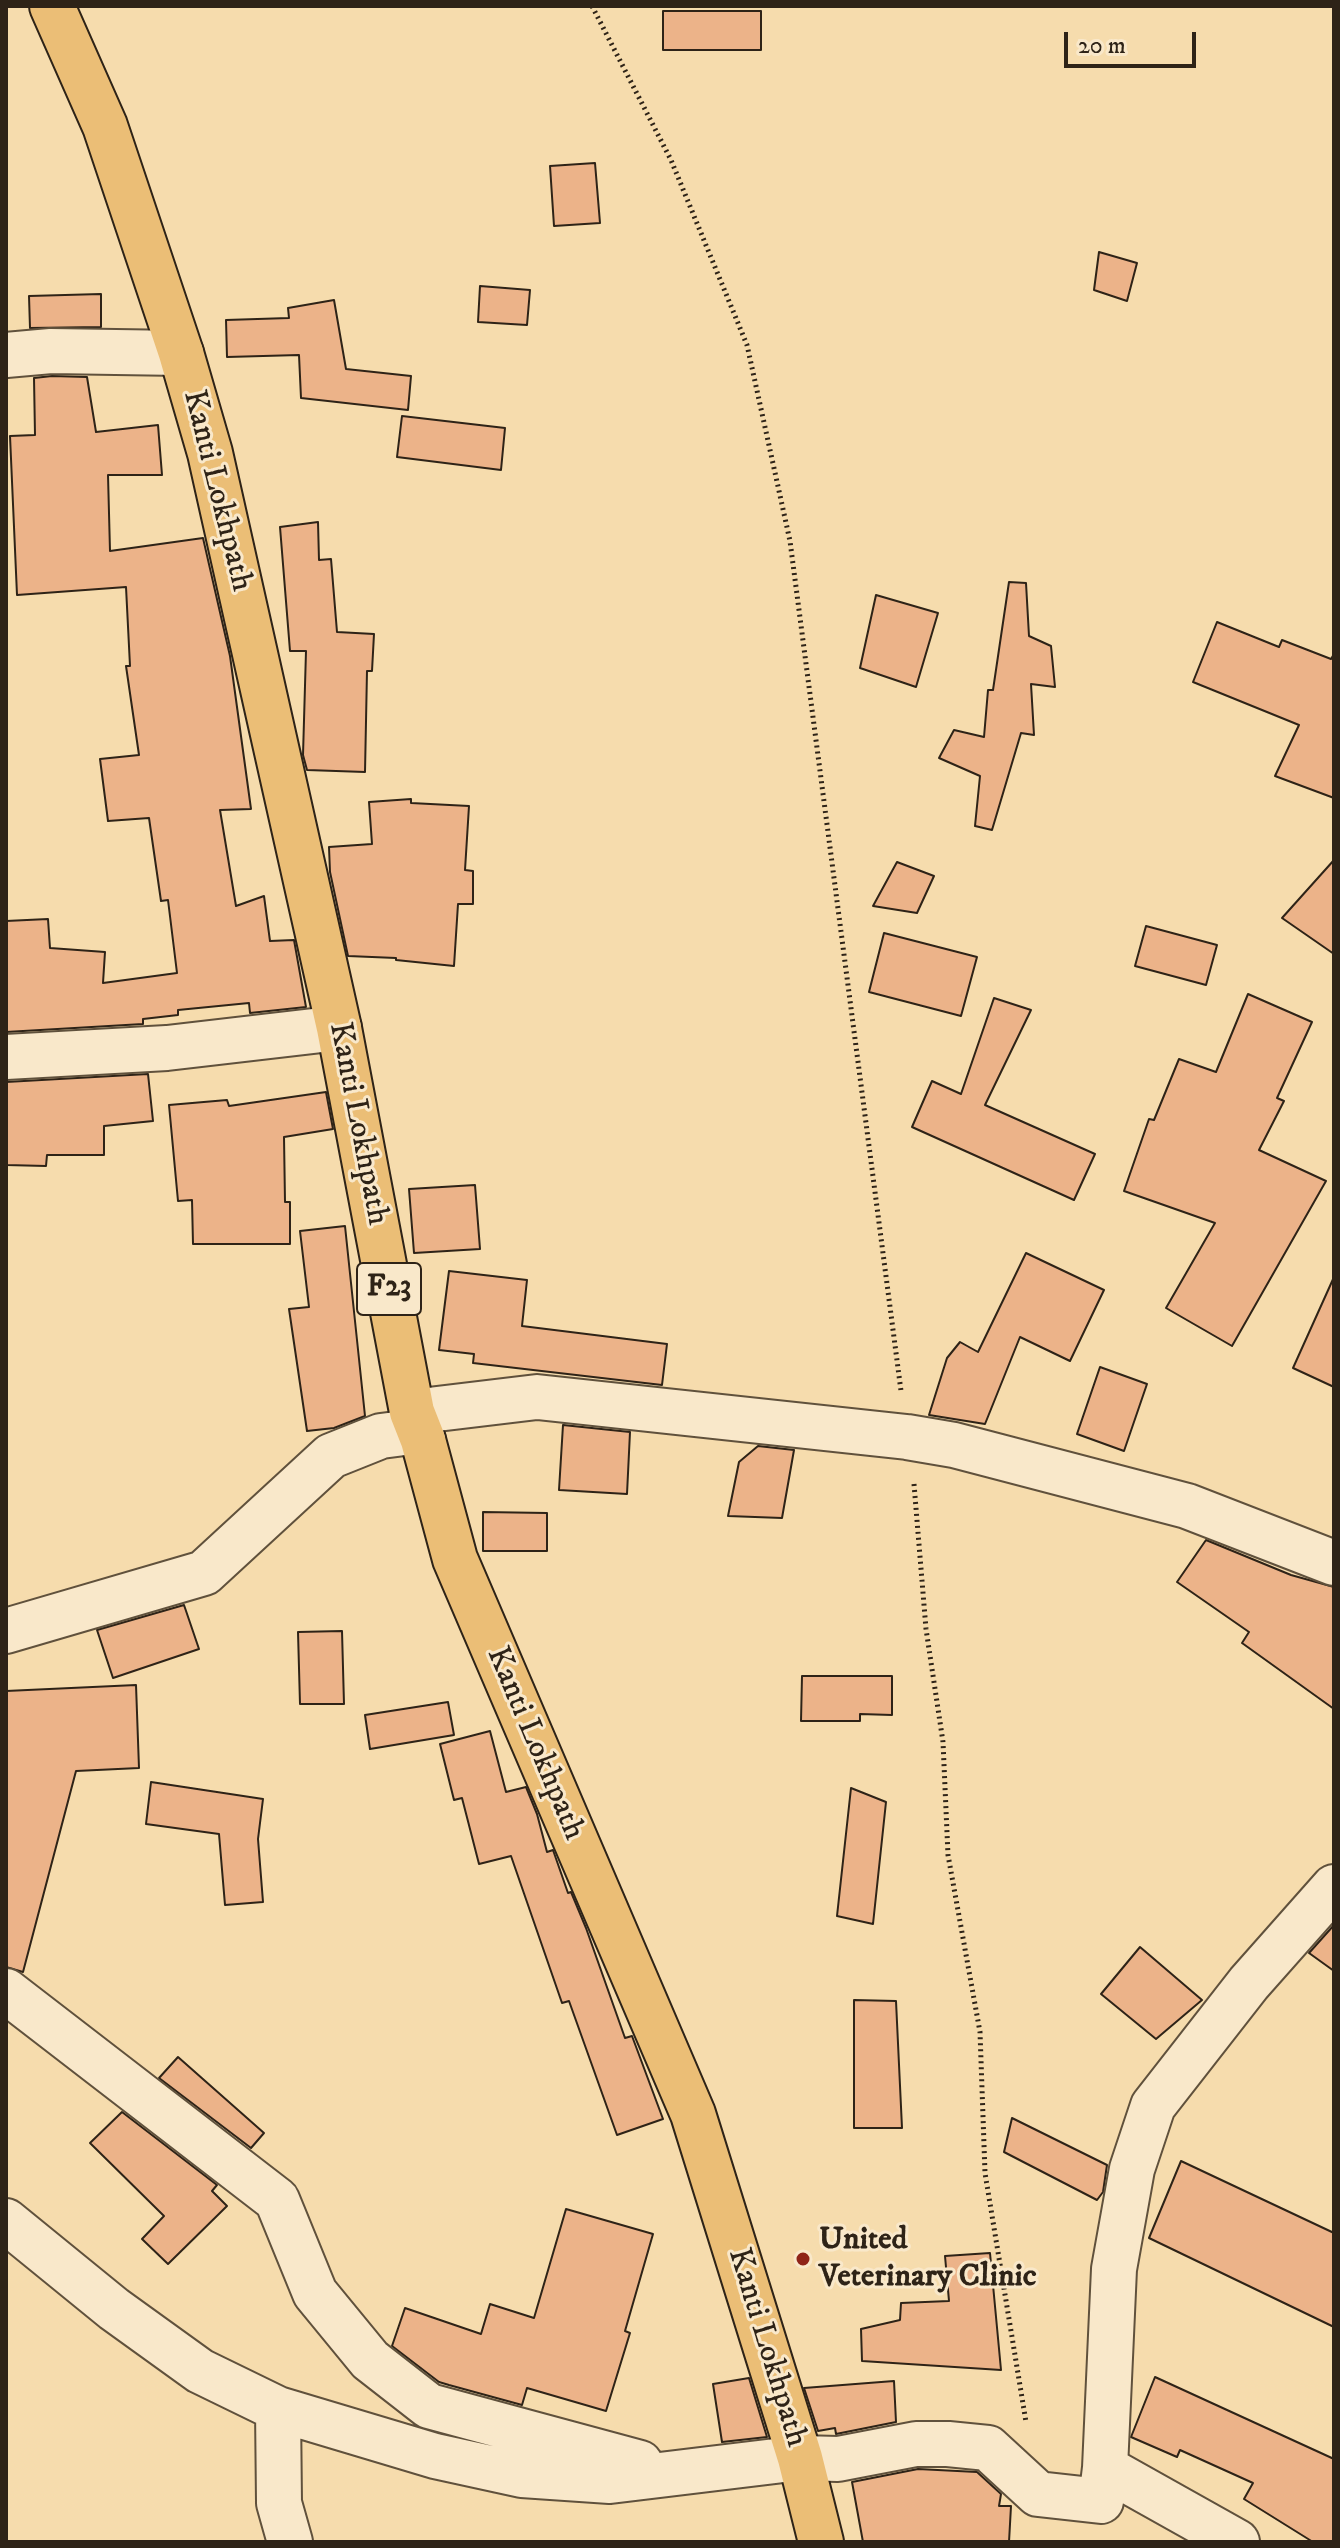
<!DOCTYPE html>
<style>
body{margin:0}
#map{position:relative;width:1340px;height:2548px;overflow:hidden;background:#f6dcad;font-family:"IM FELL DW Pica",serif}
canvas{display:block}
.frame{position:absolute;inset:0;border:8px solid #2e2317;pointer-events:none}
.scale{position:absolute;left:1064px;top:32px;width:132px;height:36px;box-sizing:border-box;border:4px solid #2e2317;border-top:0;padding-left:10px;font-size:24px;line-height:28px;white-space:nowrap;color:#2e2317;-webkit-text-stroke:6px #f9e8ca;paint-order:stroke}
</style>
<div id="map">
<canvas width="1340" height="2548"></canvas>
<div class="frame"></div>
<div class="scale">20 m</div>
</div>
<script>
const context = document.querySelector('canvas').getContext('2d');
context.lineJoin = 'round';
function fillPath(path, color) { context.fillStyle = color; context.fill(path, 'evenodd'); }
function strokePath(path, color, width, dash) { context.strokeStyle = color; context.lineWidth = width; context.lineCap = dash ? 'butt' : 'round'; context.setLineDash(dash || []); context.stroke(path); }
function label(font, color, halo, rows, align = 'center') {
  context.font = font + ' "IM FELL DW Pica",serif'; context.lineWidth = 6; context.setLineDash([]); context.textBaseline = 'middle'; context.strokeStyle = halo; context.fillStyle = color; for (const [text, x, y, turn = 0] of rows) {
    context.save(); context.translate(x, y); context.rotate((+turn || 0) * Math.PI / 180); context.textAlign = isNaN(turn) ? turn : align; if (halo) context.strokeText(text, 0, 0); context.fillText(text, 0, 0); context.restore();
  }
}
const building = new Path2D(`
 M 663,11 L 761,11 L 761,50 L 663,50 Z
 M 595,163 L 600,223 L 554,226 L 550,166 Z
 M 1099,252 L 1137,263 L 1127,301 L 1094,290 Z
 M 480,286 L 530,290 L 527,325 L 478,322 Z
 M 101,294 L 101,327 L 30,328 L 29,296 Z
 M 334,300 L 346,369 L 411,376 L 408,410 L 301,398 L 299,355 L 227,357 L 226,320 L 289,318 L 288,308 Z
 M 52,376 L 87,377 L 96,432 L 158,425 L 162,475 L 108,475 L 110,551 L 203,538 L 230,656 L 251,809 L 220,810 L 236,906 L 264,896 L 270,941 L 294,940 L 306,1007 L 250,1013 L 249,1003 L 178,1010 L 178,1015 L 143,1019 L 143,1024 L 6,1032 L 6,921 L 48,919 L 50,948 L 105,952 L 103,983 L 177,973 L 168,900 L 161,901 L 149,818 L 108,821 L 100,759 L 139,755 L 126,666 L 130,666 L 126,587 L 17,595 L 10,436 L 35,435 L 34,378 Z
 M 402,416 L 505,428 L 501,470 L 397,457 Z
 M 318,522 L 319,560 L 331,559 L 337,632 L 374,634 L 372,671 L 367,671 L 365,772 L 307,770 L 303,755 L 306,651 L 290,651 L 280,527 Z
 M 1009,582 L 1026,583 L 1029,636 L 1051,646 L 1055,687 L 1031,684 L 1034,735 L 1021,733 L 992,830 L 975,826 L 980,776 L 939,758 L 954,730 L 984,737 L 988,690 L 993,690 Z
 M 876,595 L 938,613 L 916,687 L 860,668 Z
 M 1217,622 L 1279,647 L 1282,640 L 1331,659 L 1334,654 L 1334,798 L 1275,776 L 1299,725 L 1193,682 Z
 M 411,799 L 411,803 L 469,806 L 465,870 L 473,871 L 473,904 L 458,904 L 454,966 L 396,960 L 396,958 L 348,956 L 330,872 L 329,847 L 372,844 L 369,802 Z
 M 1334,860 L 1334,954 L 1282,918 Z
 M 897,862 L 934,876 L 917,913 L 873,906 Z
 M 1146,926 L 1217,945 L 1206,985 L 1135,966 Z
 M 884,933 L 977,957 L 961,1016 L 869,992 Z
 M 1248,994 L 1312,1022 L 1277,1098 L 1284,1101 L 1259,1150 L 1326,1181 L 1232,1346 L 1166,1308 L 1215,1223 L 1124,1191 L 1149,1119 L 1154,1120 L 1179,1059 L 1216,1072 Z
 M 994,998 L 1031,1010 L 985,1105 L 1095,1154 L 1074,1200 L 912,1127 L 932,1081 L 961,1094 Z
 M 148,1074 L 153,1121 L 104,1126 L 104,1155 L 47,1155 L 46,1166 L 6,1165 L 6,1082 Z
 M 326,1092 L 333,1129 L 284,1137 L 285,1202 L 290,1202 L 290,1244 L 193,1244 L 192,1200 L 178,1201 L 169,1105 L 227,1100 L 229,1106 Z
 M 475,1185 L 480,1249 L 414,1253 L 409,1189 Z
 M 345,1226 L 365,1416 L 334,1428 L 307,1431 L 289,1309 L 309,1307 L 300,1231 Z
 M 1026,1253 L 1104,1290 L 1070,1361 L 1020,1337 L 985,1424 L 929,1415 L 947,1358 L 960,1342 L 978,1352 Z
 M 449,1271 L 527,1280 L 522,1326 L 667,1344 L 662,1385 L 473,1363 L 474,1354 L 439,1350 Z
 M 1334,1277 L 1334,1387 L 1293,1368 Z
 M 1100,1367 L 1147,1384 L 1124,1451 L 1077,1434 Z
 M 563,1425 L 630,1432 L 627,1494 L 559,1490 Z
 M 758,1446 L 794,1450 L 782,1518 L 728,1516 L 739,1462 Z
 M 483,1512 L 547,1513 L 547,1551 L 483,1551 Z
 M 1206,1540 L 1291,1575 L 1334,1587 L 1334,1709 L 1242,1643 L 1249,1632 L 1177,1582 Z
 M 184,1605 L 199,1649 L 113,1678 L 97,1630 Z
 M 342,1631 L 344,1704 L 300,1704 L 298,1632 Z
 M 802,1676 L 892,1676 L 892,1715 L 860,1714 L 860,1721 L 801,1721 Z
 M 136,1685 L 139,1768 L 76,1771 L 23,1972 L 6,1967 L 6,1691 Z
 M 448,1702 L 454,1735 L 370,1749 L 365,1715 Z
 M 490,1731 L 506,1792 L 526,1787 L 537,1814 L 547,1852 L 553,1850 L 568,1893 L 571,1892 L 586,1928 L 625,2038 L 632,2036 L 663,2119 L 617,2135 L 569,2001 L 562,2003 L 511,1856 L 479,1864 L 462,1798 L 454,1800 L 440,1744 Z
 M 151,1782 L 263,1799 L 258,1839 L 263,1902 L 225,1905 L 219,1834 L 146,1824 Z
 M 851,1788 L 886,1802 L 873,1924 L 837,1916 Z
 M 1334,1925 L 1334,1971 L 1309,1953 Z
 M 1140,1947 L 1202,2000 L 1156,2039 L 1101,1994 Z
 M 854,2000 L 896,2001 L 902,2128 L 854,2128 Z
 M 178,2057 L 264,2133 L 251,2148 L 159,2078 Z
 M 122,2112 L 217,2185 L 212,2191 L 227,2206 L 168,2264 L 142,2239 L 164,2216 L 90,2143 Z
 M 1012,2118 L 1107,2165 L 1103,2192 L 1097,2200 L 1004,2152 Z
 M 1181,2161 L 1334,2233 L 1334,2327 L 1149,2238 Z
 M 566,2209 L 653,2234 L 625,2331 L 630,2333 L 606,2411 L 527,2388 L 522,2405 L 449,2385 L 439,2382 L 392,2346 L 405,2308 L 481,2334 L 490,2304 L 534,2318 Z
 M 990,2253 L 1001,2370 L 862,2361 L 861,2329 L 900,2320 L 901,2303 L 949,2301 L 945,2256 Z
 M 1155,2377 L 1334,2459 L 1334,2542 L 1313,2542 L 1244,2499 L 1253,2483 L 1180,2450 L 1177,2457 L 1131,2437 Z
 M 749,2378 L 767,2437 L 722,2442 L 713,2384 Z
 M 894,2381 L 896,2422 L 836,2434 L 835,2428 L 818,2431 L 804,2388 Z
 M 918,2469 L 977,2472 L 1001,2494 L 999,2506 L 1011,2506 L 1009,2542 L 863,2542 L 852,2482 Z`);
fillPath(building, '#ecb389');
strokePath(building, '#2e2317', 2);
const street = new Path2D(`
 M 6,355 L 51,351 L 181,353
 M 6,1057 L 167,1048 L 339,1028
 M 412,1412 L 537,1397 L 907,1437 L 954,1445 L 1187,1506 L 1334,1563
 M 6,1631 L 204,1573 L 331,1456 L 381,1436 L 412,1432 L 423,1440
 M 6,1991 L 277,2200 L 315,2293 L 370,2360 L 429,2406 L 640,2463
 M 6,2221 L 114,2309 L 200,2371 L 278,2409 L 435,2456 L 522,2475 L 610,2481 L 800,2458 L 838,2459 L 916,2444 L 948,2444 L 988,2448 L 1038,2494 L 1101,2501 L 1105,2468
 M 278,2409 L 279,2503 L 290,2542
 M 1237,2542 L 1105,2468 L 1114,2269 L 1132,2169 L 1153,2106 L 1249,1983 L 1334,1887`);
const primary = new Path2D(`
 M 52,6 L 105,126 L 181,353 L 210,453 L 339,1028 L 412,1412 L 423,1440 L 455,1559 L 693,2114 L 800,2458 L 821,2542`);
strokePath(street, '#60513c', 48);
strokePath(primary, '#2e2317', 48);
strokePath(new Path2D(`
 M 592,6 L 671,160 L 747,345 L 790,541 L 901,1391
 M 914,1484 L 926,1629 L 943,1742 L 948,1855 L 980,2032 L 985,2173 L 1026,2422`), '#2e2317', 5, [2, 4]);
strokePath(street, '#f9e8ca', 44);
strokePath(primary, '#ebbe76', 44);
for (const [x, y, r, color] of [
 [803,2259,8,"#8f2418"]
]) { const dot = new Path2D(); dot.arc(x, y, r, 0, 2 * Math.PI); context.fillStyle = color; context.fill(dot); strokePath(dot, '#f9e8ca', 3); }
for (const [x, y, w] of [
 [389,1289,64]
]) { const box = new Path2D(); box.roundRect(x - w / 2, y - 26, w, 52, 6); context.fillStyle = '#f9e8ca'; context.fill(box); strokePath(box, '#2e2317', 2); }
label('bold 30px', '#2e2317', null, [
 ["F23",389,1289]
]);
label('32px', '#2e2317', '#f9e8ca', [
 ["Kanti Lokhpath",216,491,76],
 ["Kanti Lokhpath",357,1124,79],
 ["Kanti Lokhpath",534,1744,67],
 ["Kanti Lokhpath",766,2348,73]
]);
label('bold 32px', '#2e2317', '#f9e8ca', [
 ["United",819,2241],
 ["Veterinary Clinic",819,2278]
], 'left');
</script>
